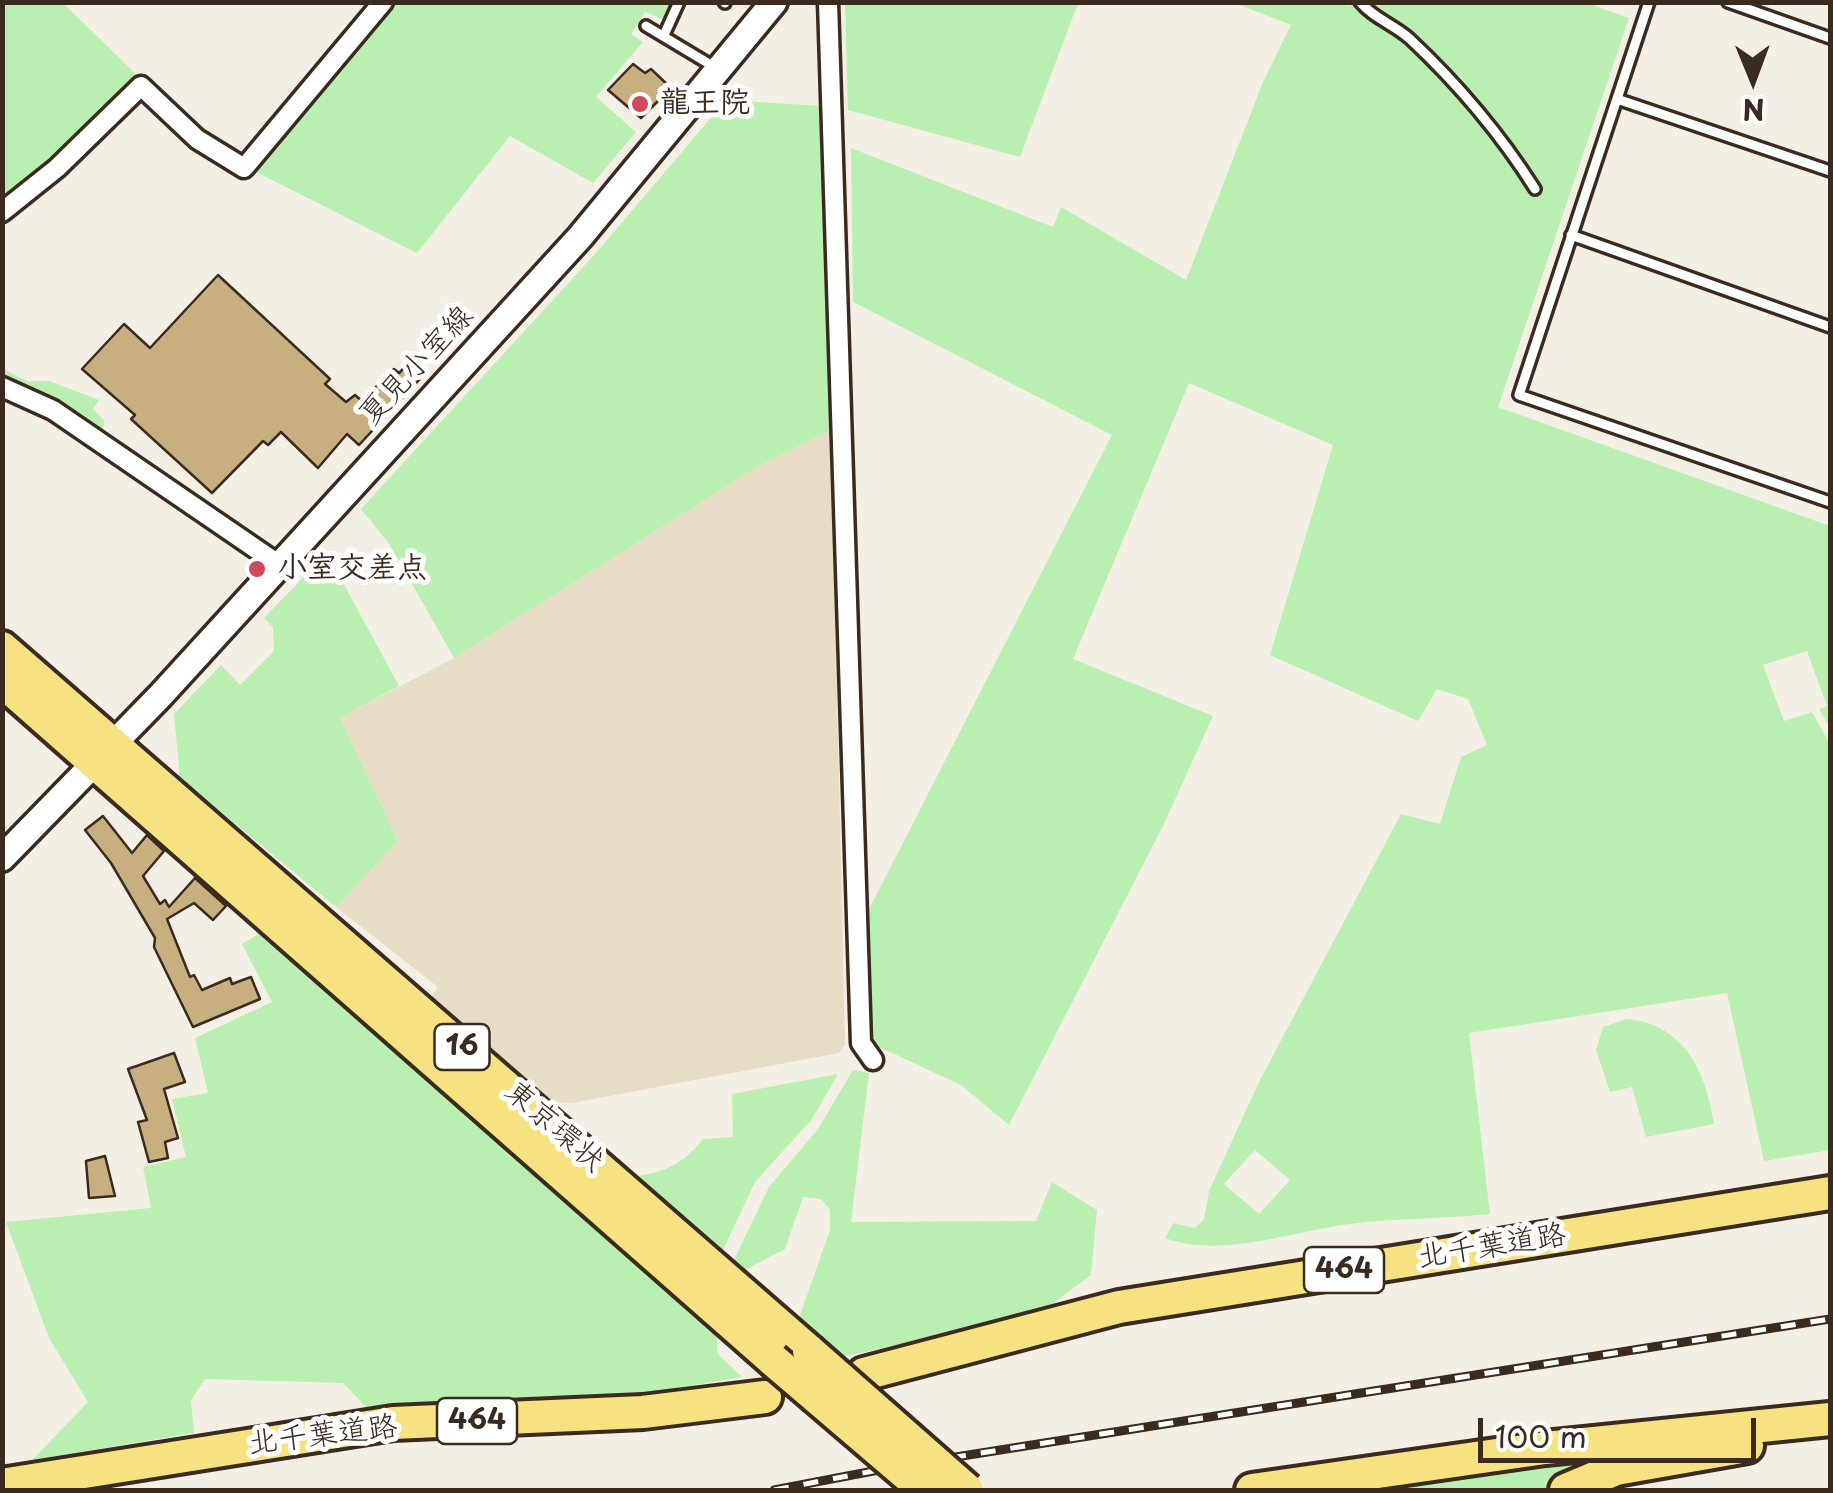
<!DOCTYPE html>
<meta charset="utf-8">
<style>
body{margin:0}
#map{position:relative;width:1833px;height:1493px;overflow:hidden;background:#f4efe5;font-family:"Playpen Sans",sans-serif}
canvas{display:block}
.frame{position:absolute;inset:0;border:5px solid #3b2a1e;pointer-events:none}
.north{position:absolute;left:1703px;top:30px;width:100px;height:100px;-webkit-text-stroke:8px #fff;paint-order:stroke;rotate:179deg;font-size:28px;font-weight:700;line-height:40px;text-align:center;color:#3b2a1e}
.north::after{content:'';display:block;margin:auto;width:35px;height:45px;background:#3b2a1e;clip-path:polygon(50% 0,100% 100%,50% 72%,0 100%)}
.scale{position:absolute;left:1478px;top:1418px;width:278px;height:45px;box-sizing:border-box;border:5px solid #3b2a1e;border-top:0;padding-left:12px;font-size:30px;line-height:35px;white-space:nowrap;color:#3b2a1e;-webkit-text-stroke:8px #fff;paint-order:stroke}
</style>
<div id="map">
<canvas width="1833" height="1493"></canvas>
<div class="frame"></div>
<div class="north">N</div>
<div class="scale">100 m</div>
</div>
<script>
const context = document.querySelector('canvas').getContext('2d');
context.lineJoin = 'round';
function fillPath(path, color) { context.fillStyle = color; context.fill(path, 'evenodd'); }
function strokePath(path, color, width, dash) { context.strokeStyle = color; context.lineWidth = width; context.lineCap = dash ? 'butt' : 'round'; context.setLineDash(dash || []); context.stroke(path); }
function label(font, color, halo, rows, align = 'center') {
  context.font = font + ' "Playpen Sans","Klee One",sans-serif'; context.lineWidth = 10; context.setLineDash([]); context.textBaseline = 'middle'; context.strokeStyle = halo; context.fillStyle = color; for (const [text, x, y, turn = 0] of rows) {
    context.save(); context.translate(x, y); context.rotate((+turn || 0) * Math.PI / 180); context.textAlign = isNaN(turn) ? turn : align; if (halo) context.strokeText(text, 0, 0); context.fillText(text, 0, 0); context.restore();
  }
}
fillPath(new Path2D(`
 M 831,430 L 845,1045 L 839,1053 L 572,1103 L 550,1102 L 429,1000 L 438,987 L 336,907 L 398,841 L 340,718 L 454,658 L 757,467 Z`), '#e7dcc6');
fillPath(new Path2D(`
 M 1347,2 L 1348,7 L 1353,2 L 1584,2 L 1629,18 L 1498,407 L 1830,526 L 1830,728 L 1819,709 L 1827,706 L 1807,651 L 1763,665 L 1784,721 L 1812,712 L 1830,744 L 1830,1150 L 1764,1161 L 1727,993 L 1469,1033 L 1490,1214 C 1444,1219 1396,1218 1350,1224 C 1292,1231 1222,1259 1165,1238 L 1173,1223 L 1195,1228 L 1204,1219 L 1209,1191 L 1259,1082 L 1401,814 L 1440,824 L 1461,757 L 1487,745 L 1468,699 L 1437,689 L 1418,721 L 1270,655 L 1333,445 L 1189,383 L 1073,659 L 1213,716 L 1163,826 L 1009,1125 L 961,1085 L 875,1045 L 867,1026 L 867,913 L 1112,435 L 853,302 L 851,148 L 1053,227 L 1061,207 L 1186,280 L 1263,82 L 1291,25 L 1235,3 ZM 1255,1150 L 1290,1180 L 1259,1214 L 1224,1184 Z
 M 3,3 L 63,3 L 141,79 L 52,165 L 18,185 L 3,202 Z
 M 395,3 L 673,3 L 665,20 L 645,12 L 631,34 L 643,42 L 596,97 L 636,132 L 593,183 L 510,136 L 417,253 L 252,170 Z
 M 845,3 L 1078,3 L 1020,157 L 848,110 Z
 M 726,100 L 822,106 L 831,430 L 757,467 L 454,658 L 390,545 L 361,509 L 596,253 Z
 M 3,369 L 27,381 L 49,381 L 99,400 L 93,409 L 104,420 L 102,438 L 3,382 Z
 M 327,553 L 399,686 L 340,718 L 398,841 L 336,907 L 180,778 L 174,714 L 221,665 L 240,685 L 274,651 L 273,627 L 264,618 Z
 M 262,932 L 716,1333 L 718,1354 L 742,1377 L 553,1409 L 368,1409 L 343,1383 L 205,1379 L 191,1400 L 194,1433 L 32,1460 L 88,1402 L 49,1338 L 6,1222 L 151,1208 L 143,1167 L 186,1157 L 172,1099 L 208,1093 L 195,1038 L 272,1002 L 242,944 Z
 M 1626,1019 C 1685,1024 1706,1072 1714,1124 L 1646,1137 L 1632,1087 L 1610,1092 L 1596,1050 L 1603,1027 Z
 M 853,1070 L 869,1073 L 851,1222 L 1036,1221 L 1052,1182 L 1097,1210 L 1091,1275 L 1040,1313 L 842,1357 L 799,1318 L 830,1230 L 830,1210 L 821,1199 L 803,1197 L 785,1249 L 741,1272 L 733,1262 L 769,1187 L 818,1129 Z
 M 838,1074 L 812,1119 L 755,1182 L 723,1250 L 637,1176 C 666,1172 684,1163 703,1139 L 733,1137 L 732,1094 Z
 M 1611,1456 L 1557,1490 L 1355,1490 L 1372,1484 Z`), '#b9efb1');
const building = new Path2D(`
 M 633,64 L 645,73 L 651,69 L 671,88 L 641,118 L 608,90 Z
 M 218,275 L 330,379 L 325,384 L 346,402 L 355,395 L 362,401 L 394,369 L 399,373 L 407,365 L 420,379 L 359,445 L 347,434 L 318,468 L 281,432 L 268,445 L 263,441 L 212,493 L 131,419 L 135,415 L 82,369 L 124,324 L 150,348 Z
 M 103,816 L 132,853 L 147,835 L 164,851 L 143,876 L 160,904 L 165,900 L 169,907 L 195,878 L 226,906 L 213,920 L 194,903 L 167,919 L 190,977 L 194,975 L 202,990 L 230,978 L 232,984 L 251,977 L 260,999 L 193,1027 L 154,947 L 155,938 L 111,863 L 85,830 Z
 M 174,1053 L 185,1082 L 164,1089 L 178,1138 L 165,1142 L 168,1158 L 149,1162 L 138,1122 L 147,1120 L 128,1069 Z
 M 105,1156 L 115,1196 L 89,1198 L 86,1161 Z`);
fillPath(building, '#c8af7f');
strokePath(building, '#3b2a1e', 2.5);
const lane = new Path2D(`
 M 724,2 L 725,3
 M 1360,2 C 1373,18 1395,25 1410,39 C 1459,85 1499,132 1535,189
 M 1649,2 L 1519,395 L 1830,502
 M 1728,2 L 1830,38
 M 646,26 L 716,68
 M 664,35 L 679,2
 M 1617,99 L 1830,171
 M 1571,235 L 1830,327`);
const street = new Path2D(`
 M 828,2 L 861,1043 L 873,1060
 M 2,212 L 57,168 L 141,86 L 197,139 L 244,168 L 383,2
 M 2,387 L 53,410 L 281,566`);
const secondary = new Path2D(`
 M 2,858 L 160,696 L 580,237 L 774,2`);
const highway = new Path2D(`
 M 2,648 L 809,1351
 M 2,681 L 773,1360
 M 864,1374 L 1119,1307 L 1830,1193
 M 2,1485 L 393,1423 L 643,1412 L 765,1397
 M 1252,1490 L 1545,1448 L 1830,1419
 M 1566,1490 L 1616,1469 L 1747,1446`);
strokePath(lane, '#3b2a1e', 16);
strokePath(street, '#3b2a1e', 25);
strokePath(secondary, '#3b2a1e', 32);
strokePath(highway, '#3b2a1e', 40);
strokePath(lane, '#fff', 9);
strokePath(street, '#fff', 18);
strokePath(secondary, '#fff', 25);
strokePath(highway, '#f6e281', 32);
const rail = new Path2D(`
 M 774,1490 L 905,1465 L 1830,1319`);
strokePath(rail, '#3b2a1e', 9);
strokePath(rail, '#fff', 5, [15]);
const highwayBridge = new Path2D(`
 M 809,1351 L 967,1490
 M 773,1360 L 925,1490`);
strokePath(highwayBridge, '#3b2a1e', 40, []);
strokePath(highwayBridge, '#f6e281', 32);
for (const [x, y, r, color] of [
 [640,104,10,"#d1495b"],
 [257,569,10,"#d1495b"]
]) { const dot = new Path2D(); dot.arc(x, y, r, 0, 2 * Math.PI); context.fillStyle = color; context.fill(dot); strokePath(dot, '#fff', 4); }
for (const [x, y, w] of [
 [462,1047,55],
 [1344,1270,80],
 [477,1421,80]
]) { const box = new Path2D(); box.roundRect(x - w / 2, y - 23, w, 46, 8); context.fillStyle = '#fff'; context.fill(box); strokePath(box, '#3b2a1e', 2.5); }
label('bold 28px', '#3b2a1e', null, [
 ["16",462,1047],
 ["464",1344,1270],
 ["464",477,1421]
]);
label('bold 30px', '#3b2a1e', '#fff', [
 ["龍王院",660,104],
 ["小室交差点",277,569]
], 'left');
label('30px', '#3b2a1e', '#fff', [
 ["夏見小室線",417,366,-47],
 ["東京環状",554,1127,41],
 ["北千葉道路",1492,1247,-9],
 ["北千葉道路",323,1436,-7]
]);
</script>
